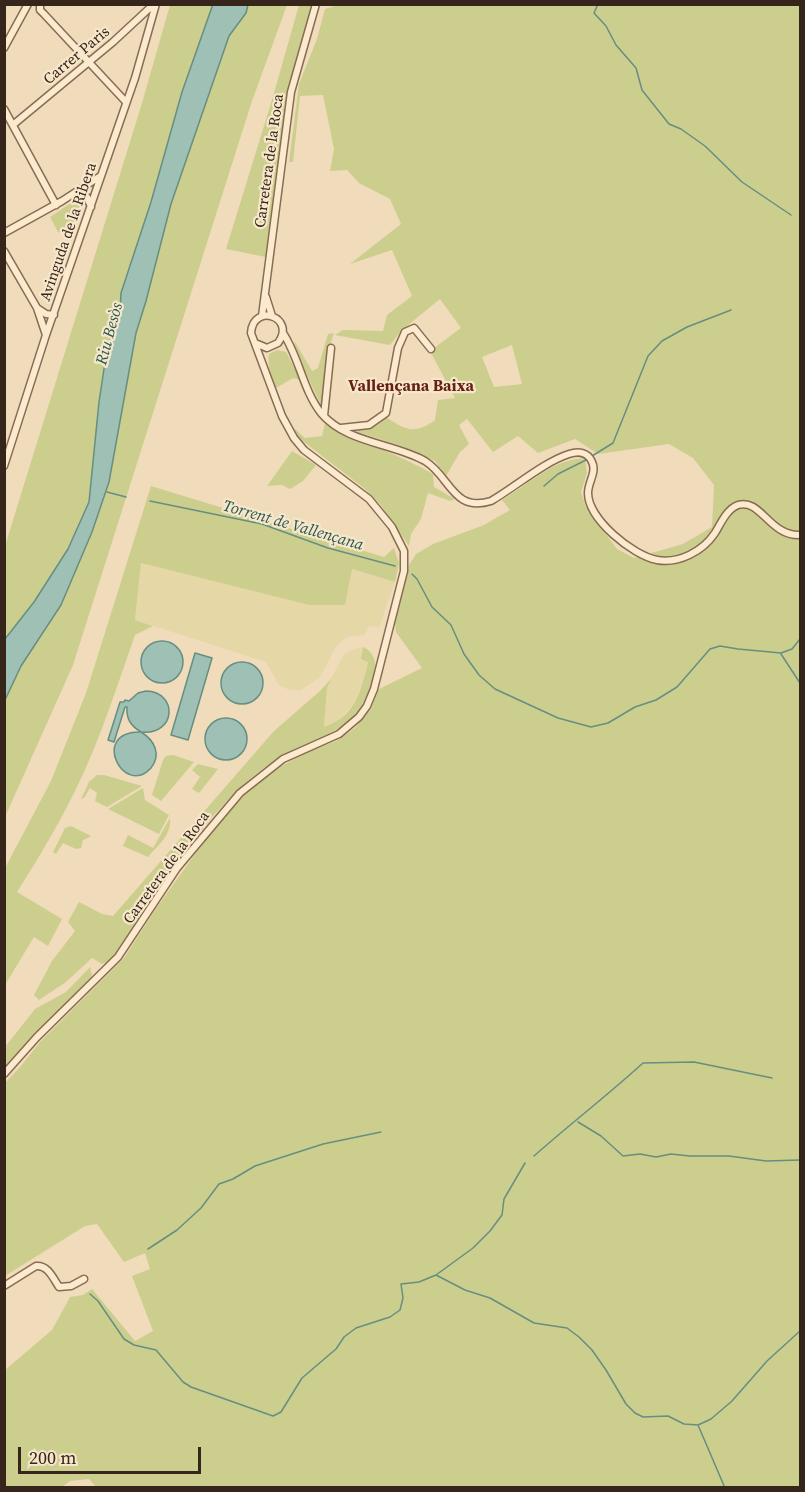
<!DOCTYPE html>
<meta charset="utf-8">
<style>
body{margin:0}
#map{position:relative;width:805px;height:1492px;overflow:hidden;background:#f0dcba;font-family:"Source Serif 4",serif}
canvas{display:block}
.frame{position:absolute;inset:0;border:6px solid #36251a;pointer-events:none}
.scale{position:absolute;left:18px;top:1447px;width:183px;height:27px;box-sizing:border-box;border:3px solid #36251a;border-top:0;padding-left:8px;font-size:18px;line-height:21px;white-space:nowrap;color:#36251a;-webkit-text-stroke:4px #f7e7ca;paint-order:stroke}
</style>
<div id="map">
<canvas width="805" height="1492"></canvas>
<div class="frame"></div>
<div class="scale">200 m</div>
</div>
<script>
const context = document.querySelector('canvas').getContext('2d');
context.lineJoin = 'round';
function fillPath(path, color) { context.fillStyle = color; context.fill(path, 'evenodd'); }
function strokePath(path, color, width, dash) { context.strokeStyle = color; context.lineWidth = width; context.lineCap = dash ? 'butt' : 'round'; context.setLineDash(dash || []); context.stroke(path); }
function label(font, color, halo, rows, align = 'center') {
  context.font = font + ' "Source Serif 4",serif'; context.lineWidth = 4.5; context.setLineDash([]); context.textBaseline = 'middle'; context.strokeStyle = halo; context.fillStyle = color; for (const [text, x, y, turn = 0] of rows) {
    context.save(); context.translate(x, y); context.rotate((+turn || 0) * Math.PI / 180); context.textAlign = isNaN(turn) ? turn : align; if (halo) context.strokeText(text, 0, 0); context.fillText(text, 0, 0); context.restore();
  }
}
fillPath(new Path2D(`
 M 141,563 L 309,605 L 352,569 L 395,582 L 379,628 L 369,626 L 365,635 L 347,637 L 337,645 L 320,677 L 301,690 L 289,690 L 279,685 L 266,662 L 135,620 Z
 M 363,647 L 361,659 L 368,661 L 359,698 L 336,723 L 324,728 L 327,688 L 334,673 L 344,654 L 351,650 Z`), '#e6d7a7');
fillPath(new Path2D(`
 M 341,4 L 800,5 L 800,1487 L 97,1488 L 89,1479 L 70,1481 L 62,1487 L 5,1487 L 5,1370 L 52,1330 L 70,1297 L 83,1295 L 92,1289 L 135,1341 L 153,1331 L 132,1276 L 150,1269 L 145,1253 L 124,1262 L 97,1224 L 85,1226 L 5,1276 L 5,1083 L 21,1066 L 40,1042 L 124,958 L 157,907 L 211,832 L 244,795 L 275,770 L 303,754 L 336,741 L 355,728 L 371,709 L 379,689 L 422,668 L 396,632 L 395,623 L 409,565 L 416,554 L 433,544 L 484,525 L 510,510 L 502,500 C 526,486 558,456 585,459 L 587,473 L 581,492 L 586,507 L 617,549 L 634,558 L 683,544 L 712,527 L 714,485 L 693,458 L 669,444 L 598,454 L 575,439 L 538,453 L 518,436 L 493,452 L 467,419 L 459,425 L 469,444 L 460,452 L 446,476 L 435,461 L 398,445 L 352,430 C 366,430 377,429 386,417 C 405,430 415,435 435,420 L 438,400 L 455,398 L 430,351 L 461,328 L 440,299 L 402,330 L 390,345 L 335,335 L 343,330 L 383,331 L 387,315 L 412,296 L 392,250 L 350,264 L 401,224 L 390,199 L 359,183 L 347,170 L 330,171 L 334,149 L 323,95 L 300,96 L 293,162 L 289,162 L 299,84 L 317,39 L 325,9 ZM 512,345 L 522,384 L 494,387 L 482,357 Z
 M 170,5 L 213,5 L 182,92 L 151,202 L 121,293 L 120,314 L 107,349 L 99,402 L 89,502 L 68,549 L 34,602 L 5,639 L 5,546 L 142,103 Z
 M 248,5 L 287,5 L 252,101 L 73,665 L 5,817 L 5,700 L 21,666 L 61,605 L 92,532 L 109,482 L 136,333 L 146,301 L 171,204 L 229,36 L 246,13 Z
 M 299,5 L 312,5 L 287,91 L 266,257 L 226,249 L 272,100 Z
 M 77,199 L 83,205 L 69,236 L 58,232 L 50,217 Z
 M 334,333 L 328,351 L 321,405 L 294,348 L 295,342 L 312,371 L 318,368 L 328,334 Z
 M 277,350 L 286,352 L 301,380 L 293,378 L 276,388 C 271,377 267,366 269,354 Z
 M 325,423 C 360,442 398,454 433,474 L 434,487 L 455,499 L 450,501 L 428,493 L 421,519 L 411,534 L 409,546 L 380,504 L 365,489 L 295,435 L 295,429 L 305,438 L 322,436 Z
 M 292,451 L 316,465 L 303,481 L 290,489 L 282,485 L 267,486 Z
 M 151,486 L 384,557 L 394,548 L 399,563 L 395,582 L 352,569 L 345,605 L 309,605 L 141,563 L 135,620 L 153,626 L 135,635 C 117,686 100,740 76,789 C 59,824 38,859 17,892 L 62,919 L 48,946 L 34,937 L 5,985 L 5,868 L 51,781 L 86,693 Z
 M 363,647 C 390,659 367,702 353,717 C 335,735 310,740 289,752 C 265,765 243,783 225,803 C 180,851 148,909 109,962 L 102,964 L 92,958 L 66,982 L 39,1000 L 34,995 L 52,961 L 75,931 L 68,922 L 79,902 L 102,914 L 113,916 L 274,731 L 320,691 L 332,678 L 327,688 L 324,727 C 356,716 361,691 368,662 L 361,659 Z
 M 173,755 L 194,762 L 161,801 L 152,795 L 163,760 L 166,756 Z
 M 198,764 L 218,769 L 199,793 L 192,789 L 200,777 L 192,770 Z
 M 97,775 L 104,775 L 142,786 L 107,807 L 95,801 L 97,793 L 90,788 L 84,798 L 81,799 L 89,782 Z
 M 143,788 L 145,800 L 169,815 L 159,834 L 108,809 Z
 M 170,818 C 172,835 158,845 148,857 L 123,846 L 128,835 L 153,848 Z
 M 71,826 L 91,836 L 90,837 L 83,840 L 81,848 L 76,849 L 63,843 L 56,854 L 53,852 L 65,828 Z
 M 90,967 L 92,975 L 89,983 L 38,1031 L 5,1070 L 5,1047 L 35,1009 L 66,992 Z`), '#ccce8e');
const water = new Path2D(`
 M 213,4 L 248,5 L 246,13 L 229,36 L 171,204 L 146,301 L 136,333 L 109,482 L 92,532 L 61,605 L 21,666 L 5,700 L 5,639 L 34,602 L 68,549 L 89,502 L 99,402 L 107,349 L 120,314 L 121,293 L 151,202 L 182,92 Z
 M141 662a21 21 0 1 1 42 0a21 21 0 1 1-42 0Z
 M 195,653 L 212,658 L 188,740 L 171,735 Z
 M221 683a21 21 0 1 1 42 0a21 21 0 1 1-42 0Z
 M 146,691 C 179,692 176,736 141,732 C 154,740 162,754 151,768 C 124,798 89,731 141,732 C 131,726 126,719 127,707 L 125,707 L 114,742 L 108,740 L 120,702 L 124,702 L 125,700 L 129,701 L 138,693 Z
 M205 739a21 21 0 1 1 42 0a21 21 0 1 1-42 0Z`);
fillPath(water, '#9fc0b4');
strokePath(water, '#668e81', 1.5);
strokePath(new Path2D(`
 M 598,4 L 594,13 L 606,26 L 616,45 L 636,68 L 642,90 L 669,124 L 681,129 L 705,146 L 742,182 L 791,215
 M 592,456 L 613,443 L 648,356 L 662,341 L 687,327 L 731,310
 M 544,486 L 558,474 L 588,459
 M 107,492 L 126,497
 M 150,501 L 262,524 L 328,548 L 395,566
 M 412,574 L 417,579 L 432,607 L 451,625 L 464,654 L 479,675 L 495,689 L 558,718 L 591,727 L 608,723 L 635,707 L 656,700 L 677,687 L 710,649 L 720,646 L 738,649 L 781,653 L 792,649 L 800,639
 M 781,654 L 800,683
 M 578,1122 L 601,1136 L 623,1156 L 640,1154 L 656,1157 L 671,1154 L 690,1156 L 729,1156 L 766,1161 L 800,1160
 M 534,1156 C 570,1124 608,1095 643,1063 L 694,1062 L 772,1078
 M 148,1249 L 177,1230 L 201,1208 L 219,1184 L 233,1179 L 255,1166 L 323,1144 L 381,1132
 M 436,1275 L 473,1248 L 490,1231 L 502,1215 L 504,1199 L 525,1163
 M 90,1294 L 98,1301 L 124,1339 L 134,1345 L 156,1350 L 183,1382 L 191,1387 L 273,1416 L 281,1412 L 302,1378 L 336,1349 L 344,1337 L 356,1328 L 390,1317 L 400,1310 L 403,1298 L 401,1284 L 419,1282 L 436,1275 L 465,1290 L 490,1298 L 534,1323 L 567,1328 L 579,1337 L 592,1350 L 606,1370 L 626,1404 L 635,1413 L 643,1417 L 668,1416 L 684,1424 L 698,1425 L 711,1419 L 732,1401 L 767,1361 L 800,1331
 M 698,1425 L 725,1488`), '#668e81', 1.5);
const minor = new Path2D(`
 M 40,4 L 40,10 L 44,14 L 126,102
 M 4,48 L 28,4
 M 4,109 L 56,205
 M 14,124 L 113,42 L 154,4
 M 76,193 L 87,197 L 91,207
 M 4,233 L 62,201 L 99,177
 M 4,251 L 37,308 L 46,335
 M 266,297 L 272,316
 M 37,308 L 46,314 L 54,315
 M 262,316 L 291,92 L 316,4
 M 283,333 C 299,357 303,390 321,413 C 346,443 393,443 425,461 C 450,476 453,513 491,501 C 515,487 544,462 569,454 C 578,451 588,452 592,462 C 597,472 588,482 588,493 C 588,519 632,555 657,560 C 679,564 703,551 715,533 C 721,523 727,509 738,505 C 761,498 769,536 800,535
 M 324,416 L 331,348
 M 341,428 L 369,425 L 386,413 L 398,348 L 405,332 L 414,328 L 431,349
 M 4,466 L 46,335 L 135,78 L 156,4
 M 4,1074 L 37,1037 L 118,957 L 177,868 L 240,793 L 283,759 L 339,734 L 359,717 L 367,706 L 374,689 L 404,571 L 404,551 L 392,527 L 369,499 L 304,450 L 294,438 L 282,416 L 251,333 C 253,302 297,317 278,343 L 267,348 L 255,343
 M 4,1286 L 36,1266 C 48,1265 53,1278 59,1287 L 71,1286 L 84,1279`);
strokePath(minor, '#886b54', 9);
strokePath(minor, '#fbeacd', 6);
label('15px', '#36251a', '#f7e7ca', [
 ["Carrer Paris",77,56,-40],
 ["Carretera de la Roca",270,161,-82],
 ["Avinguda de la Ribera",69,232,-71],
 ["Carretera de la Roca",167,868,-54]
]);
label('italic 16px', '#285750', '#f7e7ca', [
 ["Riu Besòs",110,334,-75],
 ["Torrent de Vallençana",293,526,16]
]);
label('bold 16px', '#652116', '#f7e7ca', [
 ["Vallençana Baixa",411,387]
]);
</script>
